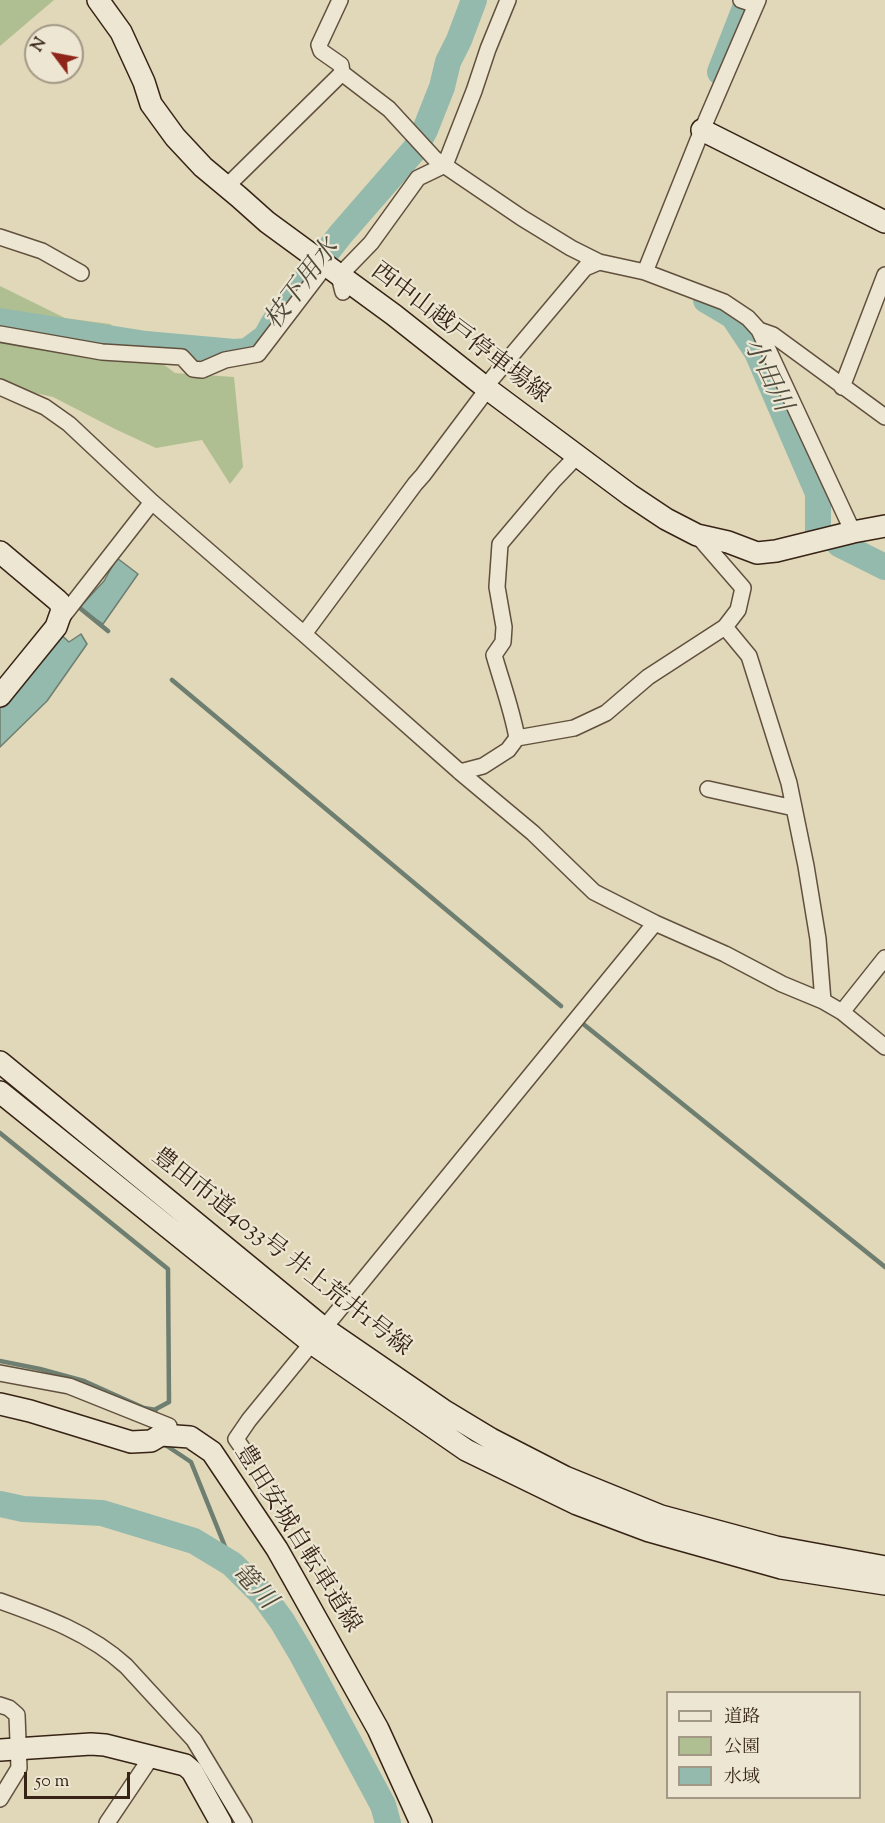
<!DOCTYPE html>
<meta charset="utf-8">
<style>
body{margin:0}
#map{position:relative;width:885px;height:1823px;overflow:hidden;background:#e1d8b9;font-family:"Sorts Mill Goudy","Noto Serif JP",serif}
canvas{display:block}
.legend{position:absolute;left:666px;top:1691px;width:195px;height:108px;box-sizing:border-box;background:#ece6d2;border:2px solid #a39886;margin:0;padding:8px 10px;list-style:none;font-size:18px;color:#362315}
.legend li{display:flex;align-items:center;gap:12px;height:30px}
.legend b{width:30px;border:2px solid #a39886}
.north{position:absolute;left:24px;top:24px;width:60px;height:60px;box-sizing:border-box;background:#ece6d2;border:2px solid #a39886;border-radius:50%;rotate:302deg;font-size:16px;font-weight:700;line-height:24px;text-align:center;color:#362315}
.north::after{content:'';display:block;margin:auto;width:21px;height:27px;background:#8f2418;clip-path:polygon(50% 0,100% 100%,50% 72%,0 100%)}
.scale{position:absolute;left:24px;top:1772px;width:106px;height:27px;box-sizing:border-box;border:3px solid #362315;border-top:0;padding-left:8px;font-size:18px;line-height:21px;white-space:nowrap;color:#362315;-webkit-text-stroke:4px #ece6d2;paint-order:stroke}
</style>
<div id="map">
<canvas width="885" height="1823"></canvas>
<ul class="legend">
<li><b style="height:8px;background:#ece6d2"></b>道路</li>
<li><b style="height:16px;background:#b0bf91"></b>公園</li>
<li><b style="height:16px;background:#94baad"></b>水域</li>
</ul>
<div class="north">N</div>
<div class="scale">50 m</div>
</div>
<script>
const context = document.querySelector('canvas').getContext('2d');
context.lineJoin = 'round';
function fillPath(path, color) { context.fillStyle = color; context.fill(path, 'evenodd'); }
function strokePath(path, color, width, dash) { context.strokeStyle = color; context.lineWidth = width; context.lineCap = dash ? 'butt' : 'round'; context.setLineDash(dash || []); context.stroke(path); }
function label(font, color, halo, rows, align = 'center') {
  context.font = font + ' "Sorts Mill Goudy","Noto Serif JP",serif'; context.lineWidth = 4.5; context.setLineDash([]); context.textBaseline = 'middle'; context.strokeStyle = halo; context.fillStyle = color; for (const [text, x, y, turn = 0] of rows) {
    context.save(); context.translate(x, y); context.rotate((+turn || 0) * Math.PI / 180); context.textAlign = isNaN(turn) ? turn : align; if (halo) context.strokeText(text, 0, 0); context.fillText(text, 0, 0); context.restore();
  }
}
fillPath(new Path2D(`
 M 0,0 L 54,0 L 0,46 Z
 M 0,286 L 65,318 L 110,324 L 175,373 L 234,377 L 243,467 L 230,484 L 202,440 L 156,448 L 115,429 L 53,397 L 0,385 Z`), '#b0bf91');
const water = new Path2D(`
 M 117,558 L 138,574 L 103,624 L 79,608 L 104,581 Z
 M 58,632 L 69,642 L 81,634 L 87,644 L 47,701 L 0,747 L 0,701 Z`);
fillPath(water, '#94baad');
strokePath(water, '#6e7e70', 1.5);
strokePath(new Path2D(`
 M 81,609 L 108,631
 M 172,680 L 561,1006
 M 582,1023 L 885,1267
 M 0,1133 L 168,1269 L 169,1402 L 156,1409
 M 0,1361 L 40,1369 L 84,1381 L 144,1408 L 156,1410
 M 164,1444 L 191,1462 L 232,1564`), '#6e7e70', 4.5);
strokePath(new Path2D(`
 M 720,72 L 745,8
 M 706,300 L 733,316 L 757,352 L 818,493 L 818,533
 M 0,321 L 146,344 L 234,352 L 247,351 L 266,337 L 273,324 L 315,267 L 341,234 L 415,149 L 425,130 L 442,87 L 448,62 L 459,40 L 474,0
 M 839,544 L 885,567
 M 0,1504 L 23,1509 L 102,1513 L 194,1541 L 232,1564 L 263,1595 L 282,1621 L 301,1653 L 383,1805 L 388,1823`), '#94baad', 26);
const street = new Path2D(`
 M 340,0 L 319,45 L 321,51 L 341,65 L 342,73 L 389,109 L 435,159 L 522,218 L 571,248 L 599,262 L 645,272 L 724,302 L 748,318 L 759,330 L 853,532
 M 741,0 L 756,5
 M 227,186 L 342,73
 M 0,237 L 42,251 L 81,273
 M 645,272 L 702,130 L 758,0
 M 343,292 L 339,276 L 371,243 L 418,178 L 445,165 L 474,91 L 488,49 L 508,0
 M 759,330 L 773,335 L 885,417
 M 0,334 L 102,352 L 182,357 L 193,369 L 202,370 L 225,360 L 258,354 L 326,265
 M 0,387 L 45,407 L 69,424 L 152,502 L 304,634 L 460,772 L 533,833 L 594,892 L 655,923 L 725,954 L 782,984 L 823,1001 L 842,1012 L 885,1047
 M 842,387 L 885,275
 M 697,535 L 743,588 L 738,610 L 725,627 L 749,656 L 789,783 L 806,866 L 818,939 L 823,1001
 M 60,620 L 152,502
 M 304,634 L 415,484 L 423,475 L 483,395 L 485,387 L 585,268 L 599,262
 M 517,738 L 574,728 L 606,713 L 648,677 L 725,627
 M 460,772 L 483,766 L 508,750 L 517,738 C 512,710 502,683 494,655 L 503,642 L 504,627 L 497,587 L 500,544 L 554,480 L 576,457
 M 708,789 L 794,808
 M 842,1012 L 885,958
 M 0,1373 L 69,1386 L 169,1426
 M 245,1452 L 236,1439 L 249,1420 L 655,923
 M 0,1601 C 45,1617 90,1633 126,1666 L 194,1740 L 244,1823
 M 0,1705 L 9,1708 L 17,1715 L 19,1768 L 0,1799
 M 107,1823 L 152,1756`);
const secondary = new Path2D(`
 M 98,0 L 121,32 L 144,82 L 151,104 L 175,137 L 203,167 L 239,197 L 267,222 L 394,315 L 485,387 L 630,495 L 666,519 L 697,535 L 728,542 L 757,553 L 776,551 L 853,532 L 885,526
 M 702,130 L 885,222
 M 0,552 L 57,600 L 60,603 L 62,610 L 56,627 L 0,696
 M 0,1062 L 325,1329 L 443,1410 L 491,1439 L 565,1477 L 661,1516 L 776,1547 L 885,1567
 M 0,1092 L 313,1344 L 466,1450 L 577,1504 L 649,1531 L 781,1568 L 885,1584
 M 0,1404 L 30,1411 L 131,1442 L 151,1441 L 161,1435 L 190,1437 L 212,1452 L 277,1549 L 294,1579 L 378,1729 L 421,1823
 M 0,1750 L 91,1744 L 105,1745 L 185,1765 L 192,1771 L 221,1823`);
strokePath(street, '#61503e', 18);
strokePath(secondary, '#362315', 24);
strokePath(street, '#ece6d2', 15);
strokePath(secondary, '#ece6d2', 21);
label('24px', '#362315', '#ece6d2', [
 ["西中山越戸停車場線",459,335,37],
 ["豊田市道4033号 井上荒井1号線",280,1254,38],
 ["豊田安城自転車道線",296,1540,58]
]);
label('italic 26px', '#4e493b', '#ece6d2', [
 ["枝下用水",304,286,-53],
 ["小田川",765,376,64],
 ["篭川",252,1588,47]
]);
</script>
